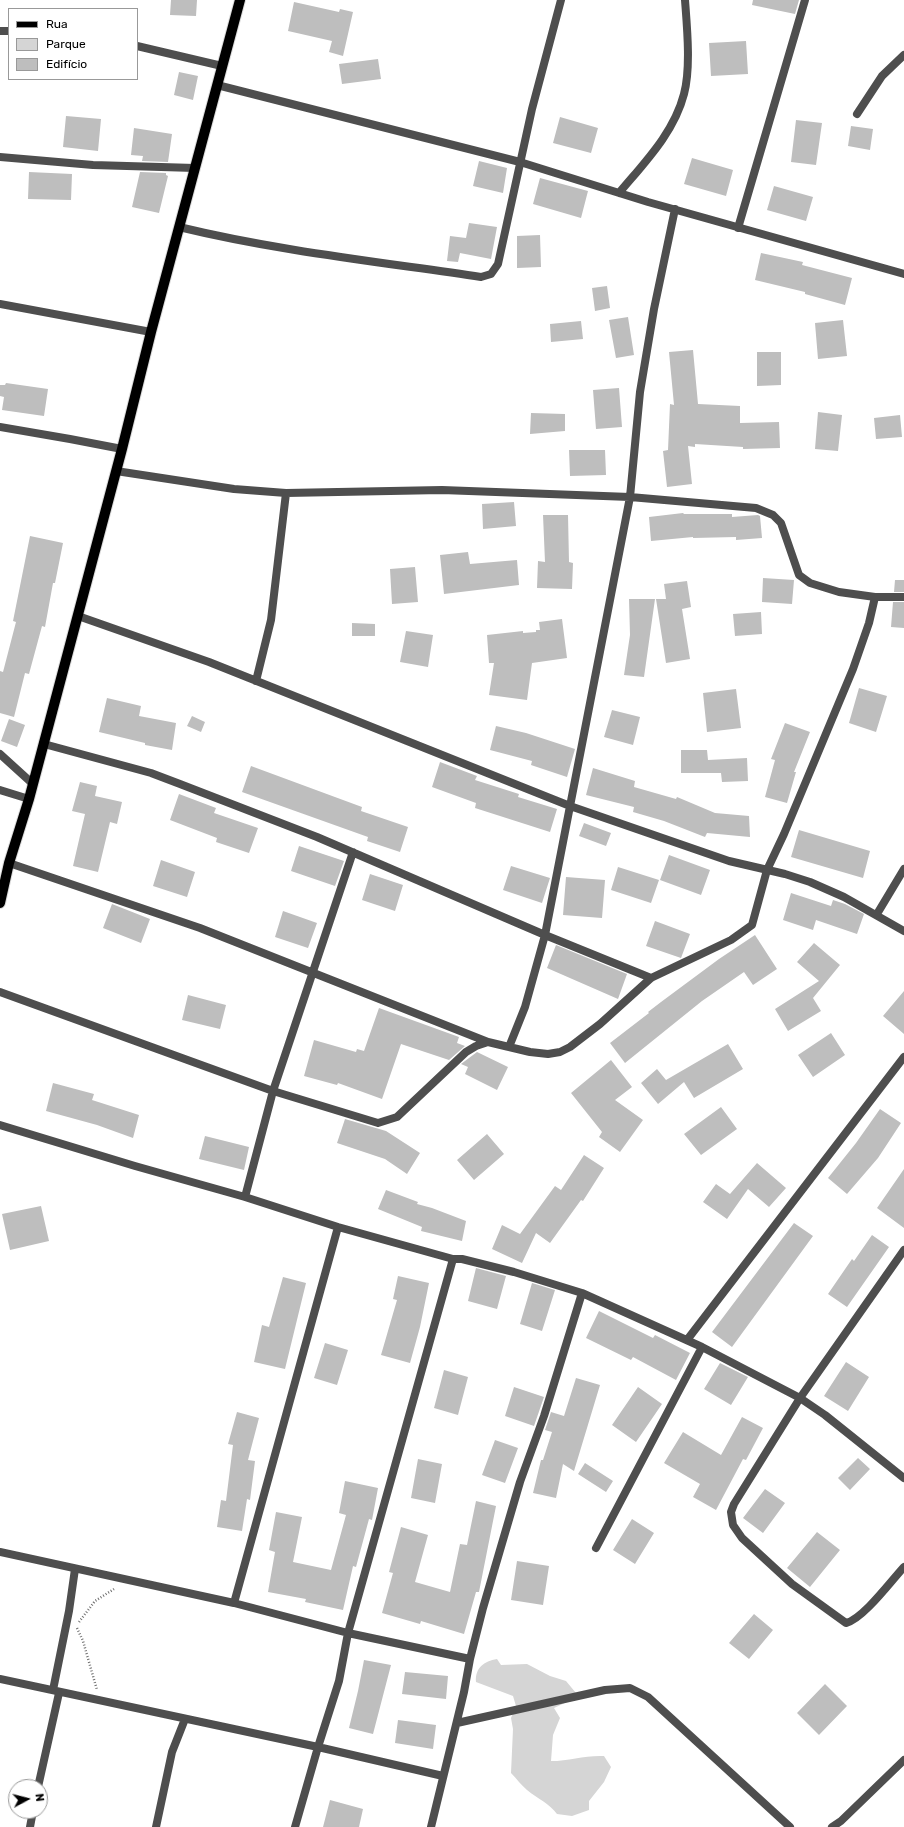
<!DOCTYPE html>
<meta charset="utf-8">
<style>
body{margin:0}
#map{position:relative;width:904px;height:1827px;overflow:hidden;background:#fff;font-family:Rubik,sans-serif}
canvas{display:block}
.legend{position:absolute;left:8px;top:8px;width:130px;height:72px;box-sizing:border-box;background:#fff;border:1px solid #999;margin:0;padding:5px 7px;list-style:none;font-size:12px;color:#000}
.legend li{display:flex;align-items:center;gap:8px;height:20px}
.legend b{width:20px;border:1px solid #999}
.north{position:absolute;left:8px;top:1779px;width:40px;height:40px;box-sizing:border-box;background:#fff;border:1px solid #999;border-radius:50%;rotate:83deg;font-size:11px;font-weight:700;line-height:16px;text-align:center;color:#000}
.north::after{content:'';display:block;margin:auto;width:14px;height:18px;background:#000;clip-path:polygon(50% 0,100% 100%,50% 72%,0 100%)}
</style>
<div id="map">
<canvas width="904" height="1827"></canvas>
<ul class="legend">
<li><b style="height:5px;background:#000"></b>Rua</li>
<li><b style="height:11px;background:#d5d5d5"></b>Parque</li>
<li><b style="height:11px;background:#bebebe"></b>Edifício</li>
</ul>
<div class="north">N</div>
</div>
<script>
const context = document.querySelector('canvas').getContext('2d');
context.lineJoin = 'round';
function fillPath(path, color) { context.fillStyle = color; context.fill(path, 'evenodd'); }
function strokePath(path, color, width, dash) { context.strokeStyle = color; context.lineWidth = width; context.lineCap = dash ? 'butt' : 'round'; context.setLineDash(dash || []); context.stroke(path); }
fillPath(new Path2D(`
 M 497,1659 L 501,1665 L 527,1664 L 550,1676 L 566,1681 L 576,1693 L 567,1702 L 554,1708 L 560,1718 L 553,1735 L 551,1761 C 569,1761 586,1755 604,1756 L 611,1767 L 604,1782 L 589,1801 L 589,1810 L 572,1816 L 557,1814 C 549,1803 538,1799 527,1790 C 521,1785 517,1779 511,1773 L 513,1729 L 511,1718 L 516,1706 L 513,1696 L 476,1682 C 475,1668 484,1661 497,1659 Z`), '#d5d5d5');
fillPath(new Path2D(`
 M 171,0 L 197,0 L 196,16 L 170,15 Z
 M 753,0 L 799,0 L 795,14 L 752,5 Z
 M 294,2 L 339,12 L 340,9 L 353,12 L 343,56 L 329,52 L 332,41 L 288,31 Z
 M 746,41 L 748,74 L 711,76 L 709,43 Z
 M 378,59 L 381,79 L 342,84 L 339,64 Z
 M 179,72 L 198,76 L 193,100 L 174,95 Z
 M 66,116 L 101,119 L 98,151 L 63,147 Z
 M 560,117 L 598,128 L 591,153 L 553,143 Z
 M 796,120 L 822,123 L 816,165 L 791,162 Z
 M 851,126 L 873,129 L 870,150 L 848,146 Z
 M 134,128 L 172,134 L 168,162 L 142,161 L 143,156 L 131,155 Z
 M 692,158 L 733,170 L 726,196 L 684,184 Z
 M 479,161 L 507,168 L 503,193 L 473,186 Z
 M 29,172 L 72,174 L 71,200 L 28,199 Z
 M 140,172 L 166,173 L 166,175 L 168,176 L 159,213 L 132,207 Z
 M 540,178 L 588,191 L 581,218 L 533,204 Z
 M 774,186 L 813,197 L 806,221 L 767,210 Z
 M 469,223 L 497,227 L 491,259 L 460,253 L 458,262 L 447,261 L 450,236 L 466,238 Z
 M 540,235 L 541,267 L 517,268 L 517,236 Z
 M 761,253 L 803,262 L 802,265 L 852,278 L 845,305 L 805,294 L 805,292 L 755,280 Z
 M 607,286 L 610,308 L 595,311 L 592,288 Z
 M 628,317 L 634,355 L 616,358 L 609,320 Z
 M 843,320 L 847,356 L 818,359 L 815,323 Z
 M 581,321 L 583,339 L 551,342 L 550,324 Z
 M 693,350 L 698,404 L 740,406 L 740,423 L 779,422 L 780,448 L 743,449 L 743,447 L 695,444 L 695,447 L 688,446 L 692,484 L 667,487 L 663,451 L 668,450 L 670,404 L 674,405 L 669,352 Z
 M 757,352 L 781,352 L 781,385 L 757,386 Z
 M 6,383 L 48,389 L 44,416 L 2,410 L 4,397 L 0,396 L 0,385 L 5,385 Z
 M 619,388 L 622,427 L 596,429 L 593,390 Z
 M 818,412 L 842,415 L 838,451 L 815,449 Z
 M 531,413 L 565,414 L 565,431 L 530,434 Z
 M 900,415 L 902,437 L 876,439 L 874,418 Z
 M 569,450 L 605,450 L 606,475 L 570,476 Z
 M 514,502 L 516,526 L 483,529 L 482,504 Z
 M 683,513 L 684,514 L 732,514 L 732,517 L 758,515 L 760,516 L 762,538 L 736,540 L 736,537 L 693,538 L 693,537 L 651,541 L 649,517 Z
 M 543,515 L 568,515 L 569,562 L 573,563 L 572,589 L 537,588 L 538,561 L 545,562 Z
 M 30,536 L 63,543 L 55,583 L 53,583 L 45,627 L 42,626 L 29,674 L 25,673 L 14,717 L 0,713 L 0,671 L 3,672 L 16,622 L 13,621 Z
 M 468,552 L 470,564 L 517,560 L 519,585 L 444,594 L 440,555 Z
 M 415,567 L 418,602 L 392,604 L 390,569 Z
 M 763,578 L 794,580 L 792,604 L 762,602 Z
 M 895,580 L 904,580 L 904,592 L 894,592 Z
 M 687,581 L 691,607 L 682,609 L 690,659 L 666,663 L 656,599 L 666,599 L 664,584 Z
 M 629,599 L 655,599 L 644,677 L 624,675 L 630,635 Z
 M 893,602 L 904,602 L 904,628 L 891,627 Z
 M 761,612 L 762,634 L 735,636 L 733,614 Z
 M 562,619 L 567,658 L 532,663 L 527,700 L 489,695 L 494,663 L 489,663 L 487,635 L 523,631 L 523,633 L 536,632 L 536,630 L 540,630 L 539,622 Z
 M 352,623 L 375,624 L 375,636 L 352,636 Z
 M 406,631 L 433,635 L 428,667 L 400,662 Z
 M 859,688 L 887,696 L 876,732 L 849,723 Z
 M 736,689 L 741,728 L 707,732 L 703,693 Z
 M 107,698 L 141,706 L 139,716 L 176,723 L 172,750 L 145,745 L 145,743 L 99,732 Z
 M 612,710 L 640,717 L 633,745 L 604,737 Z
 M 192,716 L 205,722 L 201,732 L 187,726 Z
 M 9,719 L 25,725 L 17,747 L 1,741 Z
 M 785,723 L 810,732 L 794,772 L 796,772 L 787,803 L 765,797 L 775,760 L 771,759 Z
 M 496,726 L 526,733 L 575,749 L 567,777 L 531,765 L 532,761 L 490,750 Z
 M 681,750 L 707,750 L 708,760 L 747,758 L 748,781 L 722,782 L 721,773 L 681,773 Z
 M 440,762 L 477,776 L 475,780 L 519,794 L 518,797 L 557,809 L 550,832 L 475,808 L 476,803 L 432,787 Z
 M 251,766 L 362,807 L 361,811 L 408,827 L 400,852 L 367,841 L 368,837 L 242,792 Z
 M 593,768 L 635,781 L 634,787 L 676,799 L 677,797 L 715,813 L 749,816 L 750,837 L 707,833 L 705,837 L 664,821 L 633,812 L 634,807 L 586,795 Z
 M 80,782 L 97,786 L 95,796 L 122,802 L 117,824 L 110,822 L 98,872 L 73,866 L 85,814 L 72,811 Z
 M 179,794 L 216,808 L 214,813 L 258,828 L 249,853 L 216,842 L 217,838 L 170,820 Z
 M 584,823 L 611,833 L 606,846 L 579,836 Z
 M 799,830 L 870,851 L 863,878 L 791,857 Z
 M 299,846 L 344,861 L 335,886 L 291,871 Z
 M 669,855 L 710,870 L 701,895 L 660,880 Z
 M 161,860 L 195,872 L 187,897 L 153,886 Z
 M 511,866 L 550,878 L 542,903 L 503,890 Z
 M 618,867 L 659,880 L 651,903 L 611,890 Z
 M 370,874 L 403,885 L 395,911 L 362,900 Z
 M 566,877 L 605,880 L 602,918 L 563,915 Z
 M 791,893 L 831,906 L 833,900 L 845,904 L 864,914 L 857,934 L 816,920 L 813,930 L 783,920 Z
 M 112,904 L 150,919 L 141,943 L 103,928 Z
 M 283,911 L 317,923 L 308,948 L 275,937 Z
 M 655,921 L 690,934 L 681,958 L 646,946 Z
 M 755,935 L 777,969 L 753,985 L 744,972 L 702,1001 L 625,1063 L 610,1043 L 649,1013 L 648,1012 L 661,1002 L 719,959 Z
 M 814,943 L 840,965 L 813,998 L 821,1011 L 788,1031 L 775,1009 L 819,981 L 797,962 Z
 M 556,945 L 627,974 L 618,999 L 547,968 Z
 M 904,991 L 904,1034 L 883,1016 Z
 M 188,995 L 226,1005 L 220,1029 L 182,1020 Z
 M 379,1008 L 459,1037 L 457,1043 L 465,1046 L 449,1060 L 401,1044 L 382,1099 L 338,1083 L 337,1085 L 304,1076 L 314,1040 L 356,1052 L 357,1049 L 364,1051 Z
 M 831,1033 L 845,1055 L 813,1077 L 798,1055 Z
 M 728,1044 L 743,1069 L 694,1098 L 684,1082 L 658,1104 L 641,1083 L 657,1069 L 666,1080 Z
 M 477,1052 L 508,1067 L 497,1090 L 465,1074 L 468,1067 L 461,1064 Z
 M 611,1060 L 632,1087 L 615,1100 L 643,1120 L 620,1152 L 599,1137 L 602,1132 L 571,1093 Z
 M 53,1083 L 94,1094 L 92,1100 L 139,1115 L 133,1138 L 97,1125 L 46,1111 Z
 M 721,1107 L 737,1129 L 701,1155 L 684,1134 Z
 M 880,1109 L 901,1123 L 878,1158 L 847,1194 L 828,1178 L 856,1143 Z
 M 345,1119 L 386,1131 L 420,1153 L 407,1174 L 385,1159 L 337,1143 Z
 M 487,1134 L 504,1154 L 474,1180 L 457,1160 Z
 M 205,1136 L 249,1147 L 244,1170 L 199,1159 Z
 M 584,1155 L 604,1168 L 583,1201 L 581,1200 L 550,1243 L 536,1233 L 522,1263 L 492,1249 L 502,1225 L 520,1234 L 555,1186 L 561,1190 Z
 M 757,1163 L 786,1188 L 769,1207 L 748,1189 L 727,1219 L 703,1202 L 716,1184 L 730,1194 Z
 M 904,1169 L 904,1228 L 877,1208 Z
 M 386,1190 L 418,1202 L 417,1204 L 432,1208 L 466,1221 L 462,1241 L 421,1231 L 422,1227 L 378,1209 Z
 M 41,1206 L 49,1241 L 10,1250 L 2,1214 Z
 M 794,1223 L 813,1236 L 732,1347 L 712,1332 Z
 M 872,1235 L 889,1247 L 847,1307 L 828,1294 L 852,1259 L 854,1261 Z
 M 476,1268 L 506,1276 L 497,1309 L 468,1301 Z
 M 398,1276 L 429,1283 L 420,1327 L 410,1363 L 381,1355 L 397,1300 L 393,1299 Z
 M 283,1277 L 306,1283 L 285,1369 L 254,1362 L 262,1325 L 269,1327 Z
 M 532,1283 L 555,1290 L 542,1331 L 520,1324 Z
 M 599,1311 L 653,1338 L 655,1335 L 690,1353 L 676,1380 L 633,1357 L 631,1360 L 586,1338 Z
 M 325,1343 L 348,1350 L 337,1385 L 314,1378 Z
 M 846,1362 L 869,1377 L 848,1411 L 824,1396 Z
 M 720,1363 L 748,1377 L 731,1405 L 704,1389 Z
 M 444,1370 L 468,1377 L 458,1415 L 434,1408 Z
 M 576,1378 L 600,1385 L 574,1471 L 563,1464 L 556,1498 L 533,1493 L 541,1460 L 543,1460 L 552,1432 L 545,1430 L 551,1412 L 564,1416 Z
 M 514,1387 L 544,1397 L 534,1426 L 505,1416 Z
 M 638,1387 L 662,1404 L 636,1442 L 612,1425 Z
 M 237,1412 L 259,1418 L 248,1460 L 255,1461 L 250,1500 L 247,1499 L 242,1531 L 217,1527 L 221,1500 L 226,1501 L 233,1445 L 228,1444 Z
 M 742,1417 L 763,1428 L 746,1460 L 743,1459 L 716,1510 L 693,1497 L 700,1484 L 664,1463 L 683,1432 L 721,1455 Z
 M 495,1440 L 518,1448 L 505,1483 L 482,1475 Z
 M 858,1458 L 870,1469 L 850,1490 L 838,1478 Z
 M 418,1459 L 442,1464 L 435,1503 L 411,1498 Z
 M 585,1463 L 613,1481 L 606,1492 L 578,1474 Z
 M 345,1481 L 378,1488 L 372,1520 L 369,1519 L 356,1567 L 353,1566 L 343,1610 L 305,1602 L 306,1599 L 268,1592 L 275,1552 L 269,1550 L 276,1512 L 302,1517 L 293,1562 L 331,1570 L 346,1515 L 339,1513 Z
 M 765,1489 L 785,1503 L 763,1533 L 743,1518 Z
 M 476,1501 L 496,1506 L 479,1592 L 476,1592 L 464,1634 L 421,1621 L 420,1624 L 382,1613 L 393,1573 L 389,1572 L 401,1527 L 428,1535 L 415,1582 L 450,1592 L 460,1544 L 467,1545 Z
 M 632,1519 L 654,1533 L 635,1564 L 613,1550 Z
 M 817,1532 L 840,1550 L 810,1587 L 787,1568 Z
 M 517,1561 L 549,1566 L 543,1605 L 511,1600 Z
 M 754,1614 L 773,1630 L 749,1659 L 729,1643 Z
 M 364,1660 L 391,1665 L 373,1734 L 349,1728 L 358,1691 Z
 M 405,1672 L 448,1676 L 446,1699 L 402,1694 Z
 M 825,1684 L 847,1706 L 819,1735 L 797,1713 Z
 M 398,1720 L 436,1725 L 433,1749 L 395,1743 Z
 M 330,1800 L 363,1809 L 359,1827 L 323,1827 Z`), '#bebebe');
const primary = new Path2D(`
 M 0,903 L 9,863 L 29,799 L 122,449 L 151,332 L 240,0`);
strokePath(primary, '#dbdbdb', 12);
strokePath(new Path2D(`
 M 79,1622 L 95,1601 L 114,1589
 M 77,1628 L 83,1641 L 97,1690`), '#707070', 2.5, [1, 2]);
strokePath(new Path2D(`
 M 0,31 L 9,31
 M 137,46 L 222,66
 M 217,85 L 520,162 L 648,202 L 904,274
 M 857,114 L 882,76 L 904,55
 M 0,157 L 93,165 L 195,168
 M 619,193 C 644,163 674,133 684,94 C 691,68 687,27 685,0
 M 179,227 C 278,251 380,262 481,277 L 491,274 L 498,264 L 532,109 L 561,0
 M 738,228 L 805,0
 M 0,304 L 151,332
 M 0,427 L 70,439 L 122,449
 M 116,471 L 234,489 L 286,493 L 442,490 L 630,497 L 756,508 L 773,515 L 781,523 L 799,575 L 810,583 L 839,592 L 875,597 L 904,597
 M 78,616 L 209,662 L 570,806 L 729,861 L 785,874 L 810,882 L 844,897 L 904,931
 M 256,681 L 271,620 L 286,493
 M 44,744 L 151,773 L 180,784 L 317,837 L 545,935 L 651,978
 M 0,754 L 33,784
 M 0,790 L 29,799
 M 9,863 L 200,928 L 488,1042
 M 877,914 L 904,869
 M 0,992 L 273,1091 L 378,1123 L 397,1117 L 466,1052 L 476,1046 L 488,1042 L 530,1052 L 548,1054 L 560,1052 L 570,1047 L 600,1024 L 651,978 L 731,940 L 752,925 L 767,870 L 784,834 L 853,669 L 869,623 L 875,597
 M 509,1047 L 525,1007 L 545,935 L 630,497 L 640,392 L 654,309 L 675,209
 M 0,1125 L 135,1166 L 245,1197 L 338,1227 L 453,1259 L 462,1259 L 514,1272 L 582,1293 L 702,1347 L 800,1398 L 825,1415 L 904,1478
 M 245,1197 L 273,1091 L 353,852
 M 904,1250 L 800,1398 L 734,1504 L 731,1512 L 733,1525 L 742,1538 L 792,1584 L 846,1623 C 863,1619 891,1581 904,1567
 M 687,1340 L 904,1057
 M 596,1548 L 702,1347
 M 0,1552 L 234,1603 L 348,1633 L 470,1659
 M 234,1603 L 338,1227
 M 0,1679 L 318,1747 L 443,1776
 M 53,1690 L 69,1611 L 75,1569
 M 457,1723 L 605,1690 L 630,1688 L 648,1697 L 790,1827
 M 38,1787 L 59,1693
 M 30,1827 L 33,1811
 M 156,1827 L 172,1752 L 185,1719
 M 295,1827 L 318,1747 L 339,1681 L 348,1633 L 453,1259
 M 431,1827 L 464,1692 L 470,1659 L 483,1608 L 520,1482 L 544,1416 L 582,1293
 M 832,1827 L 841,1821 L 904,1760`), '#4e4e4e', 8);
strokePath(primary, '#000', 10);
</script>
